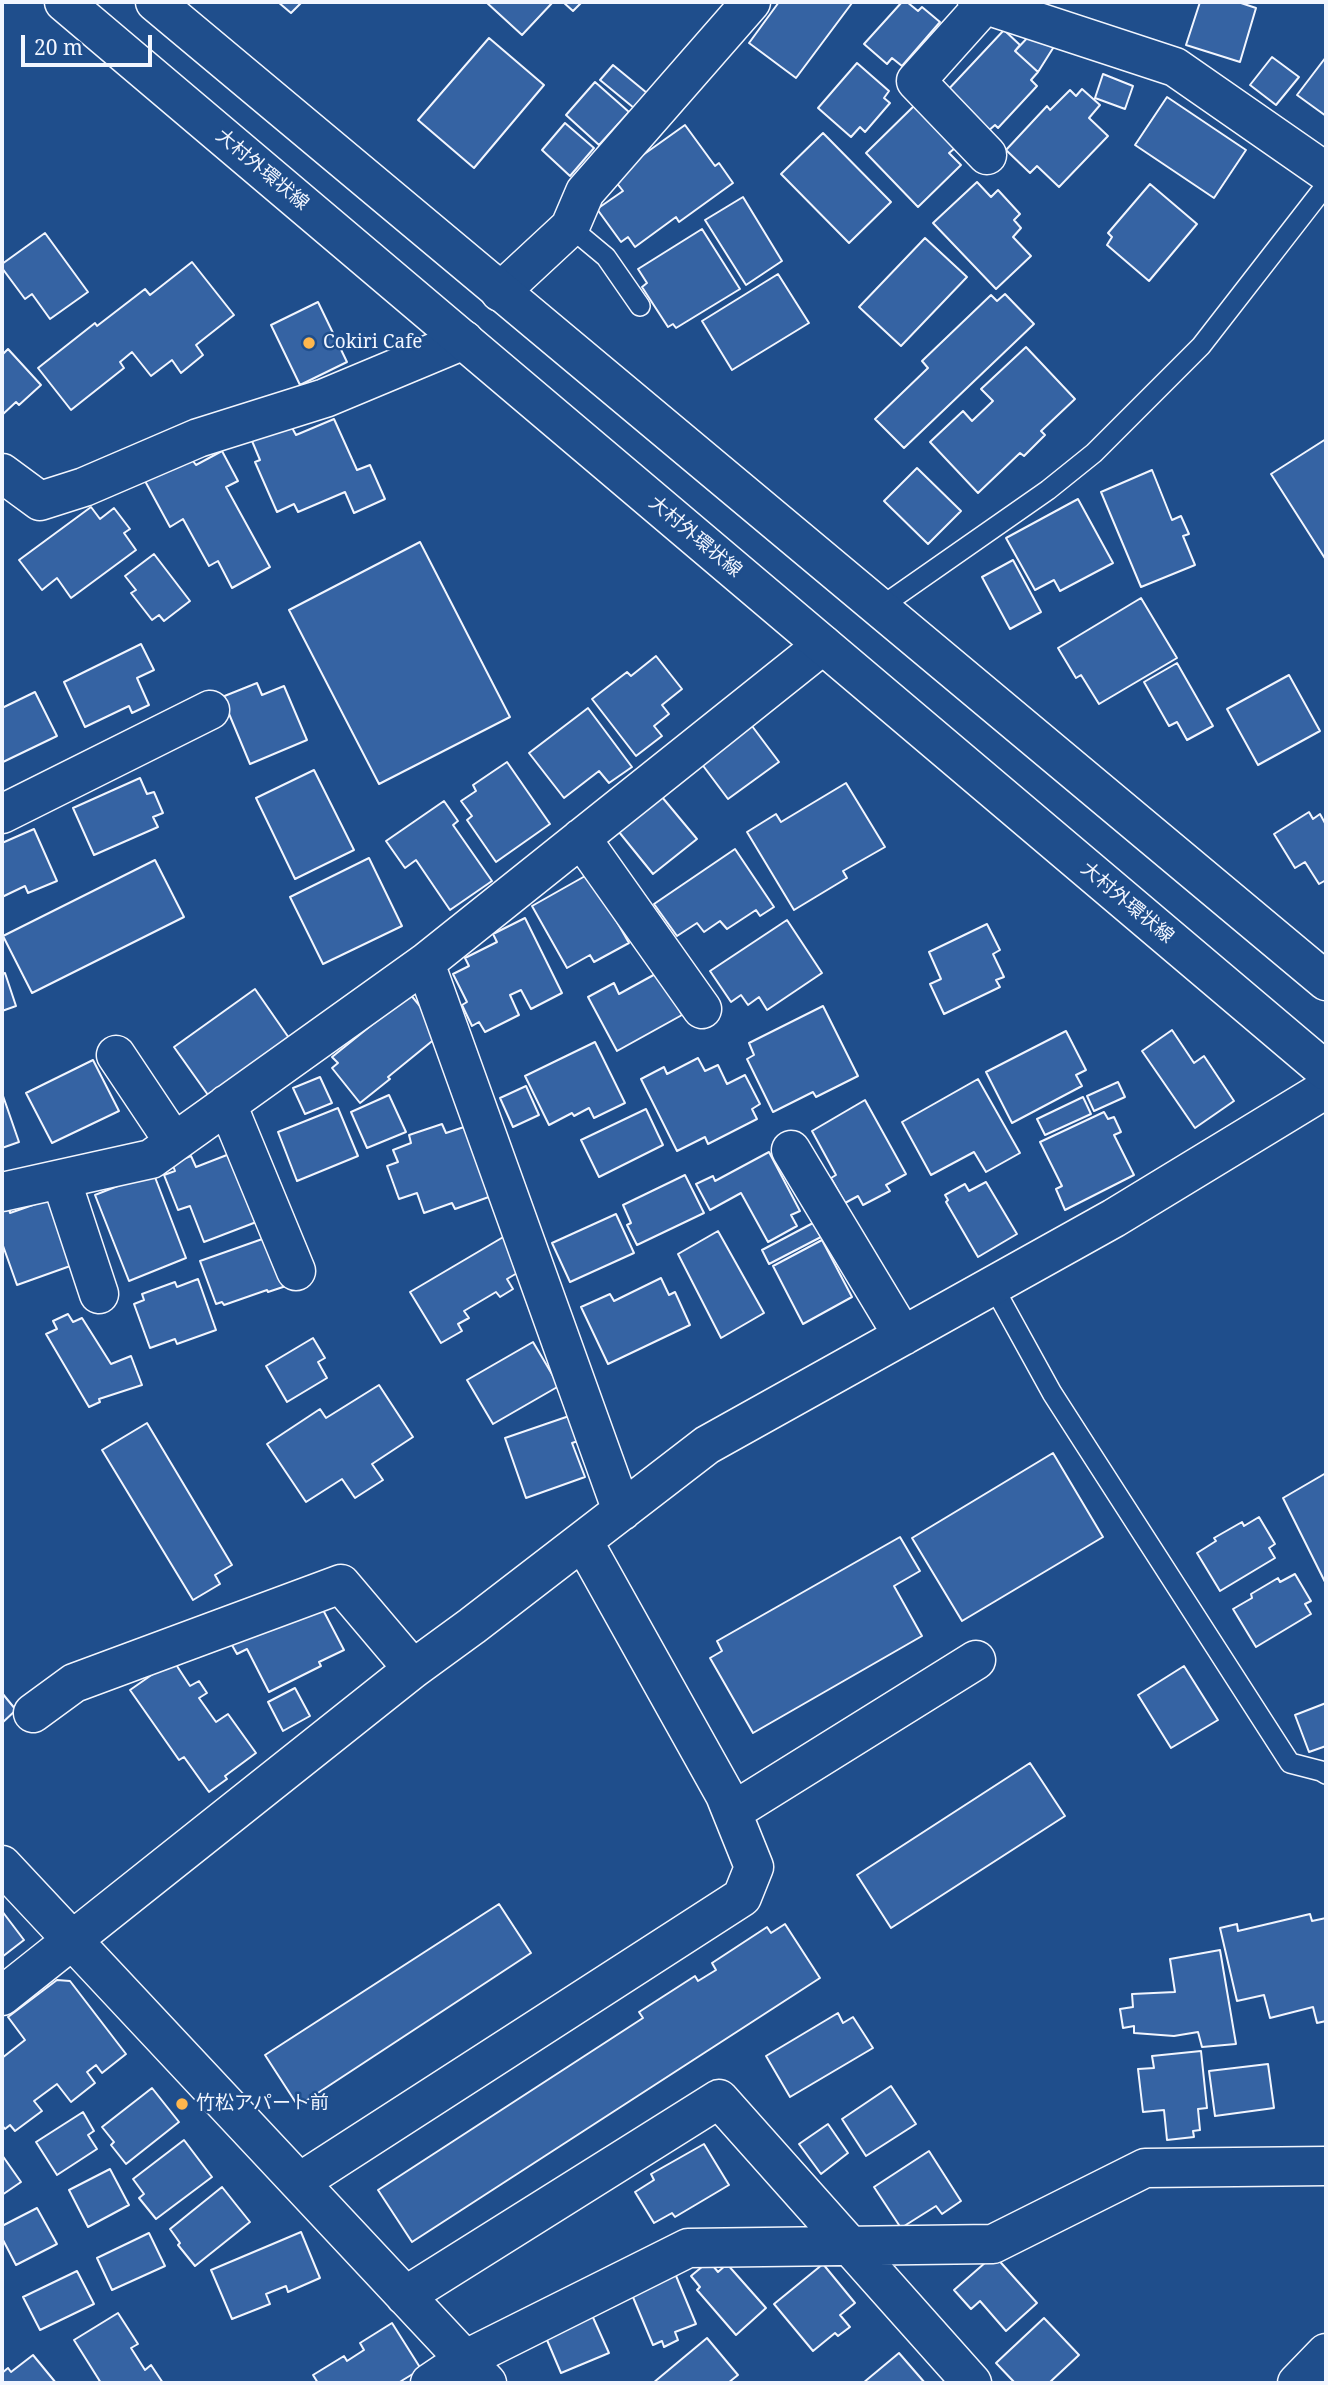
<!DOCTYPE html>
<meta charset="utf-8">
<style>
body{margin:0}
#map{position:relative;width:1328px;height:2385px;overflow:hidden;background:#1f4e8c;font-family:"Noto Serif",serif}
canvas{display:block}
.frame{position:absolute;inset:0;border:4px solid #f2f6ff;pointer-events:none}
.scale{position:absolute;left:21px;top:35px;width:131px;height:32px;box-sizing:border-box;border:4px solid #f2f6ff;border-top:0;padding-left:9px;font-size:21px;line-height:24px;white-space:nowrap;color:#f2f6ff;-webkit-text-stroke:5px #1f4e8c;paint-order:stroke}
</style>
<div id="map">
<canvas width="1328" height="2385"></canvas>
<div class="frame"></div>
<div class="scale">20 m</div>
</div>
<script>
const context = document.querySelector('canvas').getContext('2d');
context.lineJoin = 'round';
function fillPath(path, color) { context.fillStyle = color; context.fill(path, 'evenodd'); }
function strokePath(path, color, width, dash) { context.strokeStyle = color; context.lineWidth = width; context.lineCap = dash ? 'butt' : 'round'; context.setLineDash(dash || []); context.stroke(path); }
function label(font, color, halo, rows, align = 'center') {
  context.font = font + ' "Noto Serif","Noto Sans JP",serif'; context.lineWidth = 5; context.setLineDash([]); context.textBaseline = 'middle'; context.strokeStyle = halo; context.fillStyle = color; for (const [text, x, y, turn = 0] of rows) {
    context.save(); context.translate(x, y); context.rotate((+turn || 0) * Math.PI / 180); context.textAlign = isNaN(turn) ? turn : align; if (halo) context.strokeText(text, 0, 0); context.fillText(text, 0, 0); context.restore();
  }
}
const building = new Path2D(`
 M 278,2 L 302,2 L 291,13 Z
 M 486,2 L 553,2 L 522,35 Z
 M 563,2 L 582,2 L 573,11 Z
 M 779,2 L 852,3 L 796,78 L 749,43 Z
 M 902,2 L 907,2 L 918,11 L 922,7 L 940,22 L 902,66 L 892,58 L 887,64 L 864,44 Z
 M 1200,2 L 1238,2 L 1256,8 L 1240,62 L 1186,45 Z
 M 1004,30 L 1020,45 L 1015,51 L 1038,72 L 1031,80 L 1037,86 L 998,128 L 995,125 L 987,132 L 945,93 Z
 M 1030,35 L 1055,45 L 1038,72 L 1015,51 Z
 M 489,38 L 544,85 L 474,168 L 418,120 Z
 M 1272,57 L 1299,77 L 1276,105 L 1250,85 Z
 M 1326,57 L 1326,116 L 1297,95 Z
 M 857,63 L 889,91 L 884,98 L 890,103 L 865,132 L 860,127 L 851,137 L 818,108 Z
 M 613,65 L 647,93 L 634,108 L 600,80 Z
 M 1103,74 L 1133,86 L 1125,109 L 1095,98 Z
 M 595,82 L 629,112 L 599,145 L 566,115 Z
 M 1082,89 L 1100,105 L 1089,118 L 1108,136 L 1059,187 L 1037,166 L 1030,173 L 1006,150 L 1047,106 L 1050,110 L 1070,90 L 1076,96 Z
 M 1167,97 L 1246,150 L 1214,198 L 1135,145 Z
 M 919,101 L 960,144 L 949,153 L 961,165 L 918,207 L 866,153 Z
 M 565,123 L 594,148 L 570,176 L 542,150 Z
 M 685,125 L 715,166 L 719,163 L 733,183 L 679,222 L 676,217 L 635,247 L 628,237 L 621,242 L 597,209 L 623,191 L 612,177 Z
 M 823,133 L 891,202 L 849,243 L 781,174 Z
 M 977,182 L 991,197 L 998,190 L 1020,214 L 1014,220 L 1021,228 L 1013,237 L 1031,256 L 996,289 L 933,223 Z
 M 1150,184 L 1197,224 L 1149,281 L 1107,245 L 1112,237 L 1108,233 Z
 M 743,197 L 782,261 L 746,285 L 705,220 Z
 M 702,229 L 740,289 L 676,328 L 673,324 L 668,327 L 642,287 L 647,283 L 638,269 Z
 M 45,233 L 88,292 L 50,319 L 32,294 L 25,299 L 2,268 L 2,264 Z
 M 925,238 L 967,277 L 901,346 L 859,307 Z
 M 192,262 L 234,315 L 196,345 L 203,355 L 181,373 L 172,360 L 151,376 L 132,352 L 120,362 L 124,368 L 71,410 L 38,368 L 95,323 L 97,326 L 145,289 L 150,295 Z
 M 778,274 L 809,323 L 732,370 L 702,321 Z
 M 1005,294 L 1034,324 L 904,448 L 875,419 L 928,368 L 922,361 L 991,295 L 997,301 Z
 M 318,302 L 347,362 L 300,385 L 271,325 Z
 M 1026,347 L 1075,399 L 1041,431 L 1045,435 L 1024,456 L 1020,453 L 978,493 L 930,442 L 963,411 L 972,421 L 993,401 L 981,389 Z
 M 8,349 L 41,385 L 19,405 L 16,402 L 2,415 L 2,355 Z
 M 334,419 L 357,470 L 370,465 L 385,499 L 354,513 L 345,492 L 298,512 L 294,504 L 277,512 L 255,462 L 260,460 L 252,441 L 290,424 L 296,435 Z
 M 1326,439 L 1326,560 L 1271,474 Z
 M 222,451 L 238,481 L 226,487 L 270,567 L 232,588 L 218,561 L 209,566 L 183,519 L 170,527 L 145,481 L 190,457 L 196,465 Z
 M 917,468 L 961,511 L 928,544 L 884,501 Z
 M 1152,470 L 1172,520 L 1181,516 L 1189,534 L 1183,536 L 1195,565 L 1141,587 L 1101,492 Z
 M 1078,499 L 1113,563 L 1060,591 L 1054,580 L 1035,590 L 1006,538 Z
 M 91,507 L 100,519 L 114,508 L 130,529 L 124,533 L 136,550 L 71,598 L 57,578 L 42,590 L 19,560 Z
 M 420,542 L 510,717 L 379,784 L 289,610 Z
 M 154,554 L 190,601 L 164,621 L 159,615 L 152,620 L 131,593 L 136,590 L 125,576 Z
 M 1013,560 L 1041,612 L 1010,629 L 982,577 Z
 M 1141,598 L 1177,658 L 1099,704 L 1081,675 L 1076,678 L 1058,648 Z
 M 141,644 L 154,670 L 137,678 L 149,705 L 132,713 L 129,706 L 85,727 L 64,682 Z
 M 656,656 L 682,689 L 662,705 L 669,714 L 654,726 L 662,736 L 636,756 L 592,699 L 627,672 L 631,676 Z
 M 1177,663 L 1213,726 L 1187,740 L 1177,722 L 1169,726 L 1144,682 Z
 M 1289,675 L 1320,731 L 1258,765 L 1227,709 Z
 M 257,683 L 262,695 L 284,686 L 307,740 L 250,764 L 222,697 Z
 M 35,692 L 57,736 L 3,762 L 2,708 Z
 M 588,708 L 632,767 L 609,783 L 599,771 L 564,798 L 529,753 Z
 M 752,726 L 779,762 L 728,799 L 701,763 Z
 M 507,762 L 550,824 L 496,862 L 467,820 L 472,816 L 461,801 L 476,791 L 473,785 Z
 M 314,770 L 354,850 L 295,879 L 256,798 Z
 M 140,778 L 147,794 L 154,792 L 163,813 L 153,817 L 158,827 L 94,855 L 73,808 Z
 M 846,783 L 885,847 L 843,871 L 847,878 L 794,910 L 747,832 L 776,814 L 781,822 Z
 M 662,797 L 697,839 L 653,874 L 619,832 Z
 M 444,801 L 458,821 L 453,825 L 492,881 L 450,910 L 416,860 L 405,868 L 386,841 Z
 M 1309,812 L 1313,819 L 1320,814 L 1326,825 L 1326,880 L 1319,884 L 1305,862 L 1295,868 L 1274,834 Z
 M 34,829 L 57,881 L 28,893 L 25,886 L 2,897 L 2,843 Z
 M 735,849 L 774,907 L 760,916 L 756,910 L 727,929 L 720,921 L 704,932 L 697,923 L 677,936 L 654,904 Z
 M 369,858 L 402,926 L 323,964 L 290,897 Z
 M 155,860 L 184,917 L 32,993 L 3,936 Z
 M 594,871 L 613,915 L 629,943 L 594,962 L 590,955 L 567,968 L 532,906 Z
 M 525,918 L 562,993 L 531,1009 L 521,990 L 510,995 L 519,1015 L 485,1032 L 479,1022 L 472,1026 L 462,1005 L 467,1002 L 453,974 L 469,966 L 465,958 L 497,942 L 493,934 Z
 M 787,920 L 822,973 L 767,1010 L 759,997 L 748,1005 L 741,995 L 731,1002 L 710,971 Z
 M 987,924 L 1000,950 L 993,954 L 1004,977 L 996,980 L 1000,987 L 944,1014 L 930,984 L 941,979 L 929,952 Z
 M 659,972 L 682,1015 L 617,1051 L 588,997 L 614,983 L 619,994 Z
 M 5,973 L 16,1006 L 2,1011 L 2,974 Z
 M 255,989 L 289,1038 L 208,1095 L 174,1047 Z
 M 410,994 L 442,1033 L 388,1077 L 390,1079 L 360,1103 L 332,1068 L 338,1063 L 332,1057 Z
 M 823,1006 L 858,1076 L 816,1097 L 813,1092 L 773,1112 L 747,1059 L 754,1055 L 749,1043 Z
 M 1172,1030 L 1194,1063 L 1204,1056 L 1234,1101 L 1195,1128 L 1142,1051 Z
 M 1066,1031 L 1086,1070 L 1076,1075 L 1082,1086 L 1012,1123 L 986,1072 Z
 M 595,1042 L 625,1103 L 594,1118 L 589,1108 L 574,1116 L 572,1113 L 549,1125 L 525,1076 Z
 M 698,1058 L 705,1071 L 718,1065 L 727,1084 L 745,1075 L 760,1104 L 752,1109 L 757,1119 L 708,1144 L 705,1137 L 677,1151 L 641,1079 L 664,1067 L 667,1074 Z
 M 93,1060 L 119,1111 L 52,1143 L 26,1093 Z
 M 320,1077 L 332,1103 L 305,1114 L 293,1088 Z
 M 978,1079 L 1020,1153 L 986,1172 L 974,1152 L 931,1175 L 902,1122 Z
 M 1118,1082 L 1125,1097 L 1094,1111 L 1087,1096 Z
 M 526,1086 L 539,1115 L 513,1127 L 500,1098 Z
 M 2,1093 L 19,1142 L 2,1148 Z
 M 389,1095 L 406,1132 L 367,1148 L 351,1112 Z
 M 1083,1097 L 1091,1114 L 1045,1135 L 1037,1119 Z
 M 865,1100 L 906,1174 L 886,1185 L 890,1191 L 863,1205 L 858,1196 L 845,1203 L 831,1178 L 836,1175 L 812,1131 Z
 M 338,1108 L 358,1156 L 297,1181 L 278,1132 Z
 M 646,1109 L 663,1145 L 599,1177 L 581,1140 Z
 M 1104,1112 L 1108,1119 L 1114,1117 L 1121,1132 L 1114,1135 L 1134,1175 L 1065,1210 L 1056,1189 L 1062,1186 L 1040,1142 Z
 M 442,1124 L 446,1133 L 470,1125 L 500,1193 L 455,1209 L 452,1203 L 424,1213 L 417,1193 L 399,1199 L 387,1166 L 398,1162 L 393,1150 L 411,1143 L 409,1135 Z
 M 769,1152 L 800,1211 L 791,1215 L 797,1226 L 768,1242 L 741,1193 L 710,1210 L 696,1184 L 713,1176 L 715,1181 Z
 M 232,1153 L 259,1221 L 204,1242 L 190,1206 L 178,1210 L 164,1175 L 175,1171 L 172,1163 L 191,1156 L 196,1167 Z
 M 153,1172 L 186,1258 L 129,1281 L 95,1195 Z
 M 685,1175 L 704,1213 L 637,1245 L 627,1225 L 631,1223 L 623,1205 Z
 M 986,1182 L 1017,1234 L 978,1257 L 946,1202 L 948,1200 L 945,1195 L 965,1184 L 969,1191 Z
 M 50,1199 L 73,1265 L 17,1285 L 2,1243 L 2,1207 L 8,1205 L 10,1213 Z
 M 616,1214 L 634,1253 L 570,1282 L 552,1243 Z
 M 813,1223 L 821,1237 L 769,1264 L 762,1250 Z
 M 718,1231 L 764,1313 L 721,1338 L 678,1254 Z
 M 505,1236 L 524,1269 L 507,1279 L 513,1289 L 500,1297 L 496,1292 L 464,1311 L 469,1318 L 458,1324 L 462,1331 L 441,1343 L 410,1292 Z
 M 268,1237 L 286,1286 L 268,1292 L 267,1290 L 224,1305 L 222,1302 L 216,1304 L 200,1261 Z
 M 822,1240 L 852,1297 L 803,1324 L 773,1266 Z
 M 661,1278 L 669,1295 L 675,1292 L 690,1325 L 608,1364 L 581,1307 L 610,1294 L 614,1301 Z
 M 198,1279 L 216,1330 L 177,1344 L 175,1339 L 150,1348 L 134,1304 L 144,1300 L 142,1294 L 175,1282 L 177,1287 Z
 M 68,1314 L 73,1322 L 82,1318 L 111,1364 L 131,1356 L 142,1385 L 99,1399 L 100,1402 L 89,1407 L 46,1334 L 57,1329 L 53,1321 Z
 M 313,1338 L 325,1358 L 318,1362 L 327,1378 L 287,1402 L 266,1366 Z
 M 533,1342 L 559,1386 L 493,1424 L 467,1380 Z
 M 379,1385 L 413,1437 L 372,1464 L 383,1480 L 355,1498 L 342,1479 L 306,1502 L 267,1444 L 320,1409 L 326,1418 Z
 M 572,1415 L 581,1440 L 572,1443 L 585,1477 L 526,1498 L 505,1438 Z
 M 147,1423 L 232,1565 L 215,1575 L 220,1584 L 193,1600 L 102,1450 Z
 M 1053,1453 L 1103,1537 L 962,1621 L 912,1538 Z
 M 1326,1473 L 1326,1584 L 1283,1498 Z
 M 1259,1517 L 1275,1544 L 1269,1548 L 1275,1558 L 1220,1591 L 1197,1553 L 1216,1541 L 1214,1538 L 1242,1522 L 1244,1526 Z
 M 900,1537 L 920,1571 L 894,1586 L 922,1636 L 753,1733 L 710,1658 L 722,1651 L 717,1641 Z
 M 1295,1574 L 1311,1601 L 1305,1604 L 1311,1614 L 1256,1647 L 1233,1609 L 1252,1598 L 1251,1594 L 1278,1578 L 1280,1582 Z
 M 321,1606 L 344,1650 L 319,1662 L 321,1666 L 269,1692 L 247,1649 L 237,1654 L 228,1638 Z
 M 173,1660 L 190,1686 L 199,1681 L 207,1693 L 199,1698 L 216,1722 L 228,1714 L 256,1753 L 225,1776 L 227,1779 L 209,1792 L 184,1757 L 179,1760 L 130,1690 Z
 M 1184,1666 L 1218,1720 L 1171,1748 L 1138,1695 Z
 M 295,1688 L 310,1716 L 283,1731 L 268,1702 Z
 M 2,1693 L 16,1710 L 2,1723 Z
 M 1326,1703 L 1326,1746 L 1309,1752 L 1295,1715 Z
 M 1030,1763 L 1065,1816 L 891,1928 L 857,1875 Z
 M 499,1904 L 531,1953 L 298,2106 L 265,2055 Z
 M 2,1911 L 24,1940 L 2,1957 Z
 M 1310,1914 L 1312,1921 L 1326,1918 L 1326,2021 L 1317,2023 L 1313,2007 L 1270,2018 L 1264,1995 L 1237,2001 L 1220,1928 L 1237,1924 L 1238,1931 Z
 M 785,1924 L 820,1978 L 412,2242 L 378,2190 L 643,2018 L 639,2012 L 695,1976 L 698,1981 L 716,1970 L 712,1963 L 767,1927 L 771,1933 Z
 M 1220,1950 L 1236,2044 L 1202,2047 L 1198,2032 L 1174,2036 L 1134,2033 L 1134,2026 L 1123,2028 L 1120,2009 L 1133,2007 L 1132,1994 L 1175,1992 L 1170,1959 Z
 M 57,1980 L 70,1981 L 126,2054 L 102,2073 L 96,2065 L 87,2072 L 95,2083 L 71,2102 L 57,2084 L 34,2101 L 42,2111 L 15,2131 L 10,2125 L 5,2129 L 2,2125 L 2,2058 L 25,2040 L 8,2017 Z
 M 838,2013 L 843,2023 L 853,2017 L 873,2048 L 790,2097 L 766,2056 Z
 M 1201,2051 L 1207,2108 L 1198,2109 L 1200,2130 L 1193,2131 L 1194,2137 L 1167,2140 L 1164,2110 L 1143,2112 L 1138,2069 L 1154,2068 L 1152,2056 Z
 M 1268,2064 L 1274,2108 L 1215,2116 L 1209,2071 Z
 M 891,2086 L 916,2124 L 866,2156 L 842,2119 Z
 M 152,2088 L 179,2122 L 126,2164 L 111,2145 L 114,2142 L 102,2127 Z
 M 83,2112 L 94,2131 L 88,2135 L 97,2149 L 57,2175 L 36,2142 Z
 M 828,2124 L 848,2153 L 821,2174 L 799,2144 Z
 M 184,2140 L 212,2177 L 156,2219 L 139,2198 L 144,2194 L 133,2179 Z
 M 704,2144 L 729,2185 L 675,2217 L 672,2213 L 654,2223 L 635,2192 L 654,2180 L 651,2174 Z
 M 929,2151 L 961,2201 L 942,2214 L 936,2206 L 901,2228 L 874,2187 Z
 M 2,2155 L 21,2182 L 2,2195 Z
 M 110,2169 L 129,2205 L 88,2227 L 69,2190 Z
 M 222,2187 L 250,2222 L 195,2266 L 178,2245 L 180,2243 L 170,2229 Z
 M 37,2208 L 57,2244 L 16,2265 L 2,2238 L 2,2226 Z
 M 301,2232 L 320,2278 L 288,2292 L 286,2286 L 266,2294 L 270,2304 L 232,2319 L 211,2270 Z
 M 149,2233 L 165,2266 L 112,2290 L 97,2258 Z
 M 994,2255 L 1037,2303 L 1006,2331 L 980,2301 L 971,2309 L 954,2290 Z
 M 709,2261 L 718,2272 L 727,2264 L 766,2308 L 736,2335 L 697,2290 L 700,2287 L 691,2276 Z
 M 823,2264 L 855,2303 L 840,2315 L 850,2327 L 838,2336 L 835,2333 L 813,2351 L 774,2304 Z
 M 77,2271 L 94,2304 L 40,2330 L 23,2297 Z
 M 674,2271 L 696,2324 L 675,2332 L 678,2340 L 664,2347 L 662,2341 L 653,2345 L 630,2290 Z
 M 118,2313 L 138,2344 L 131,2348 L 145,2370 L 151,2365 L 163,2383 L 101,2383 L 74,2340 Z
 M 591,2313 L 609,2353 L 561,2373 L 544,2333 Z
 M 1044,2318 L 1079,2355 L 1049,2383 L 1015,2383 L 996,2363 Z
 M 392,2323 L 421,2369 L 398,2383 L 318,2383 L 313,2375 L 344,2356 L 347,2361 L 364,2350 L 360,2343 Z
 M 707,2338 L 738,2375 L 728,2383 L 653,2383 Z
 M 899,2353 L 925,2383 L 863,2383 Z
 M 33,2355 L 56,2383 L 2,2383 L 2,2373 L 8,2368 L 11,2372 Z`);
fillPath(building, '#3563a3');
strokePath(building, '#f2f6ff', 2);
const service = new Path2D(`
 M 570,227 L 606,257 L 640,306
 M 879,608 L 1048,490 L 1094,453 L 1201,346 L 1326,185
 M 993,1286 L 1052,1393 L 1290,1763 L 1321,1771 L 1326,1774`);
const minor = new Path2D(`
 M 977,2 L 1175,67 L 1326,172
 M 985,4 L 916,81 L 987,155
 M 500,292 L 570,227 L 585,192 L 751,2
 M 2,473 L 40,501 L 84,487 L 198,438 L 325,398 L 464,340
 M 2,814 L 210,710
 M 581,838 L 702,1009
 M 425,963 L 622,1511
 M 116,1055 L 174,1142
 M 227,1104 L 296,1271
 M 791,1150 L 903,1336
 M 61,1179 L 99,1294
 M 2,1192 L 151,1159 L 425,963 L 823,645
 M 33,1713 L 74,1683 L 341,1584 L 413,1669
 M 732,1812 L 976,1660
 M 2,1865 L 487,2383
 M 2,1996 L 413,1669 L 472,1626 L 707,1445 L 1114,1218 L 1326,1089
 M 300,2182 L 742,1897 L 754,1867 L 725,1795 L 583,1541
 M 405,2296 L 719,2099 L 972,2383
 M 430,2383 L 464,2360 L 688,2248 L 993,2244 L 1145,2168 L 1326,2166
 M 1297,2383 L 1326,2353`);
const secondary = new Path2D(`
 M 64,2 L 1326,1071
 M 155,2 L 1326,981`);
strokePath(service, '#f2f6ff', 22);
strokePath(minor, '#f2f6ff', 41);
strokePath(secondary, '#f2f6ff', 41);
strokePath(service, '#1f4e8c', 19);
strokePath(minor, '#1f4e8c', 38);
strokePath(secondary, '#1f4e8c', 38);
for (const [x, y, r, color] of [
 [309,343,7,"#ffb74d"],
 [182,2104,7,"#ffb74d"]
]) { const dot = new Path2D(); dot.arc(x, y, r, 0, 2 * Math.PI); context.fillStyle = color; context.fill(dot); strokePath(dot, '#1f4e8c', 2.5); }
label('19px', '#f2f6ff', '#1f4e8c', [
 ["大村外環状線",262,170,40],
 ["大村外環状線",695,537,40],
 ["大村外環状線",1127,903,40]
]);
label('19px', '#f2f6ff', '#1f4e8c', [
 ["Cokiri Cafe",323,343],
 ["竹松アパート前",196,2104]
], 'left');
</script>
